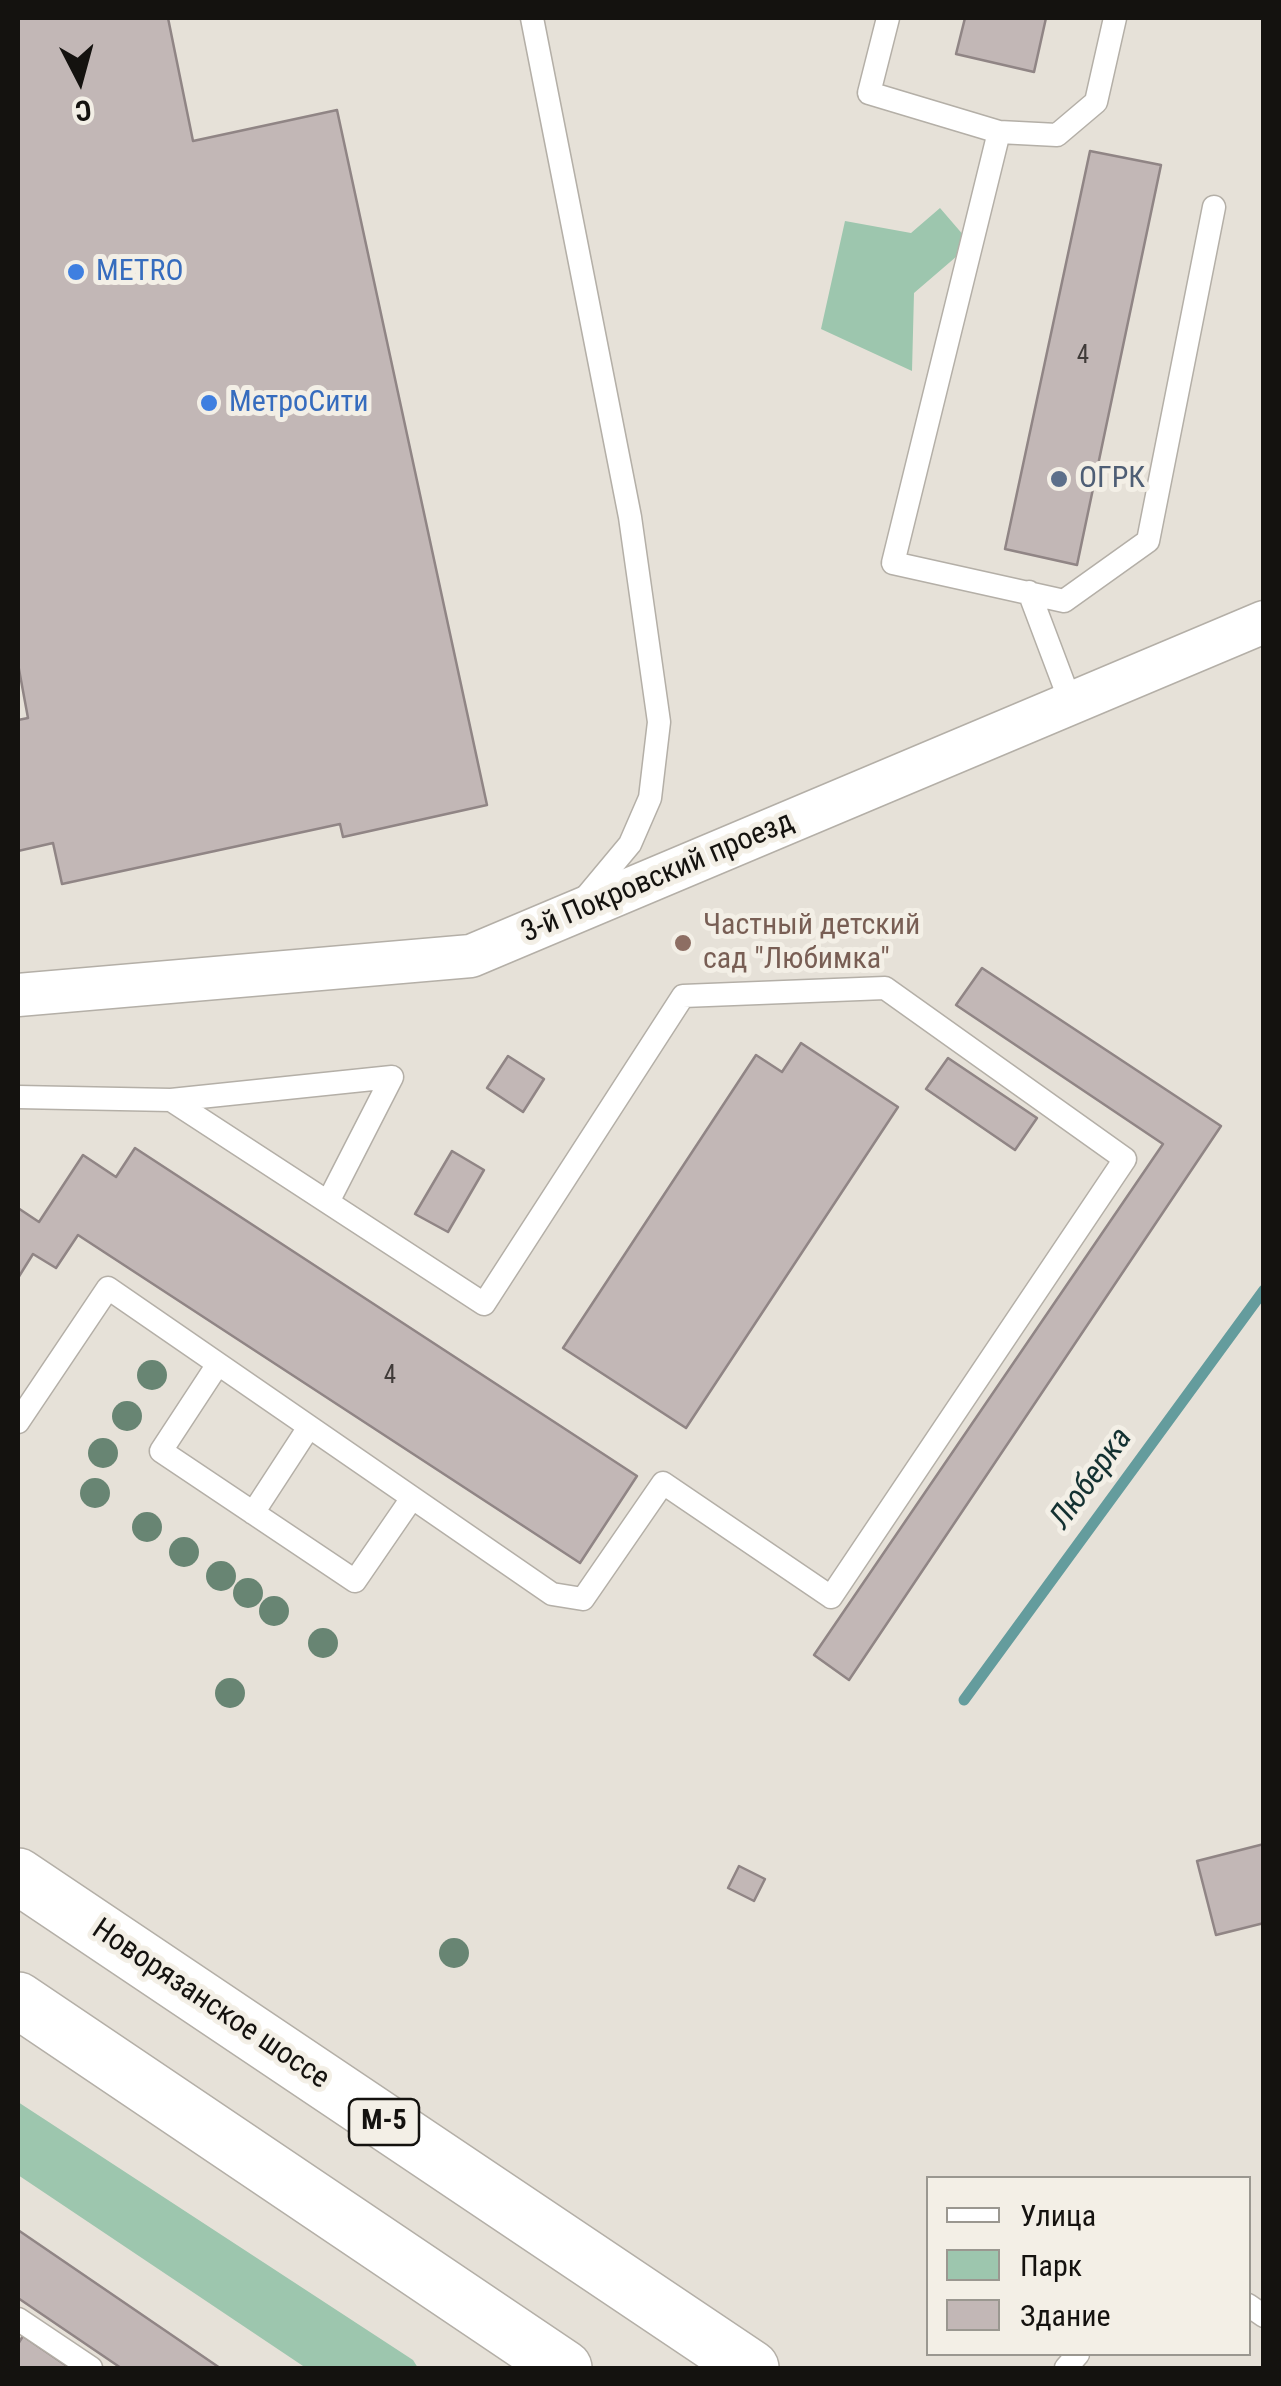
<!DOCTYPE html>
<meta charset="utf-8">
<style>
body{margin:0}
#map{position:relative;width:1281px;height:2386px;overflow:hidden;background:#e6e1d8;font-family:"Roboto Condensed",sans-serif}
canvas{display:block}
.frame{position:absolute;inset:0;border:20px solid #14120f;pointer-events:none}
.legend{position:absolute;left:926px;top:2176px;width:325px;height:180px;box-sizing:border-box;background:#f3efe6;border:2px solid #9a9790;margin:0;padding:12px 18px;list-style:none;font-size:30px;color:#14120f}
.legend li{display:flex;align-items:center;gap:20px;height:50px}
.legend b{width:50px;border:2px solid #9a9790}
.north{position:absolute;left:30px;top:30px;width:100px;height:100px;-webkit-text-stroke:8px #f3efe6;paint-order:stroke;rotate:174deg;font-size:28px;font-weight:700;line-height:40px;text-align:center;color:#14120f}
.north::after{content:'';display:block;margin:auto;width:35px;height:45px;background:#14120f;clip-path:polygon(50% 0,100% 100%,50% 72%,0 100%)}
</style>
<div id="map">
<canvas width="1281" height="2386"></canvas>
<div class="frame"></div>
<ul class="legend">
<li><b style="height:12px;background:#fff"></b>Улица</li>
<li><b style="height:28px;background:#9dc6ae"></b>Парк</li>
<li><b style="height:28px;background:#c2b7b6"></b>Здание</li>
</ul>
<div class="north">С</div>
</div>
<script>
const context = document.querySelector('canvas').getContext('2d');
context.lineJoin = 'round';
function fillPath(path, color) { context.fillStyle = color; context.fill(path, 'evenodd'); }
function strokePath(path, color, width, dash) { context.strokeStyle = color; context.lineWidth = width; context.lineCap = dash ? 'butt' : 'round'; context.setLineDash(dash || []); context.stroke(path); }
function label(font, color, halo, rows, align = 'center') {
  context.font = font + ' "Roboto Condensed",sans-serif'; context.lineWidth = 10; context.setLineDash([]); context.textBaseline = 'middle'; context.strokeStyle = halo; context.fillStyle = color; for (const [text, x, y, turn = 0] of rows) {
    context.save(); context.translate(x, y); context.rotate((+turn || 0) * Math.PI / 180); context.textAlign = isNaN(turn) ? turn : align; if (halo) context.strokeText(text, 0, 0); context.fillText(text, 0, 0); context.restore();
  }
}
fillPath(new Path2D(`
 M 940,208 L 971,244 L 914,293 L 912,371 L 821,329 L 845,221 L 911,233 Z
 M 18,2102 L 413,2360 L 418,2368 L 306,2368 L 18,2175 Z`), '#9dc6ae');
strokePath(new Path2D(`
 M 964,1700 L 1264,1290`), '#649c9d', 11);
const building = new Path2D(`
 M 18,18 L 168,18 L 193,141 L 337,110 L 487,805 L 343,837 L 340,824 L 62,884 L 53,843 L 18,851 L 18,720 L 28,718 L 18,664 Z
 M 965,18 L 1046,18 L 1034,72 L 956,54 Z
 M 1090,151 L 1161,165 L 1077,565 L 1005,549 Z
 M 982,968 L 1221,1126 L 849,1680 L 814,1655 L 1163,1144 L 956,1005 Z
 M 801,1043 L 898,1107 L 686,1428 L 563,1348 L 756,1055 L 782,1072 Z
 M 508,1056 L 544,1079 L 523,1112 L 487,1088 Z
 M 948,1058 L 1037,1118 L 1015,1150 L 926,1089 Z
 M 135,1148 L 637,1476 L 580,1563 L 78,1235 L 56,1268 L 33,1254 L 18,1278 L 18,1208 L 39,1222 L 83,1155 L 116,1177 Z
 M 452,1151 L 484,1170 L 448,1232 L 415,1214 Z
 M 1264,1844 L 1264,1923 L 1216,1935 L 1197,1861 Z
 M 739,1866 L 765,1879 L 754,1901 L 728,1888 Z
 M 18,2230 L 220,2368 L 121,2368 L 18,2298 Z
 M 23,2336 L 70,2368 L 18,2368 L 18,2344 Z`);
fillPath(building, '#c2b7b6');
strokePath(building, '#908585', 2.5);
const service = new Path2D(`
 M 532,18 L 630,517 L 659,722 L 650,798 L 630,844 L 585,898
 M 888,18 L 869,93 L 999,132 L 1057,135 L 1096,102 L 1115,18
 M 999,132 L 893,563 L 1064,601 L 1148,541 L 1214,207
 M 1029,592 L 1072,706
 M 18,1097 L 171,1100 L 484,1304 L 683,996 L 885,988 L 1125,1159 L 831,1597 L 663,1483 L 583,1599 L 552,1594 L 108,1288 L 18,1422
 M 171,1100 L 392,1077 L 328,1202
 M 218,1364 L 161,1451 L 355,1581 L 412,1498
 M 253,1513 L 309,1427
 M 1248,2305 L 1264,2316
 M 18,2319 L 91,2368
 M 1066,2368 L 1078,2354`);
const minor = new Path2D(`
 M 18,995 L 471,956 L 1264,622`);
const trunk = new Path2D(`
 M 18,1876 L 751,2368
 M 18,2000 L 564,2368`);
strokePath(service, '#b4afa7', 25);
strokePath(minor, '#b4afa7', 45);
strokePath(trunk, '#b4afa7', 58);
strokePath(service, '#fff', 22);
strokePath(minor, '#fff', 42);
strokePath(trunk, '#fff', 55);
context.fillStyle = '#688573';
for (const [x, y] of [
 [152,1375],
 [127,1416],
 [103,1453],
 [95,1493],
 [147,1527],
 [184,1552],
 [221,1576],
 [248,1593],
 [274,1611],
 [323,1643],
 [230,1693],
 [454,1953]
]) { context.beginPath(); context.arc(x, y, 15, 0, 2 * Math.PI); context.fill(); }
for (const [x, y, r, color] of [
 [76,272,10,"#3f7fe0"],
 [209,403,10,"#3f7fe0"],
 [1059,479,10,"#5c6f8a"],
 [683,943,10,"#8d6e63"]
]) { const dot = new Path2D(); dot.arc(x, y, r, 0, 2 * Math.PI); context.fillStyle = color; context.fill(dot); strokePath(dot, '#f3efe6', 4); }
label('25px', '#403b39', null, [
 ["4",1083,357],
 ["4",390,1377]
]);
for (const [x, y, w] of [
 [384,2122,70]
]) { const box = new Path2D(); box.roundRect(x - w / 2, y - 23, w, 46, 8); context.fillStyle = '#f3efe6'; context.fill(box); strokePath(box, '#14120f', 2.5); }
label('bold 28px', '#14120f', null, [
 ["М-5",384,2122]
]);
label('30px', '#366cbe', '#f3efe6', [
 ["METRO",96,272],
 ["МетроСити",229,403]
], 'left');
label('30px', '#4e5e75', '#f3efe6', [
 ["ОГРК",1079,479]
], 'left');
label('30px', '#14120f', '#f3efe6', [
 ["3-й Покровский проезд",658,878,-23],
 ["Новорязанское шоссе",210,2005,34]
]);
label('30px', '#785e54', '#f3efe6', [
 ["Частный детский",703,926],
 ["сад \"Любимка\"",703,960]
], 'left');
label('italic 32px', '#133131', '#f3efe6', [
 ["Люберка",1092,1479,-54]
]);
</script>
